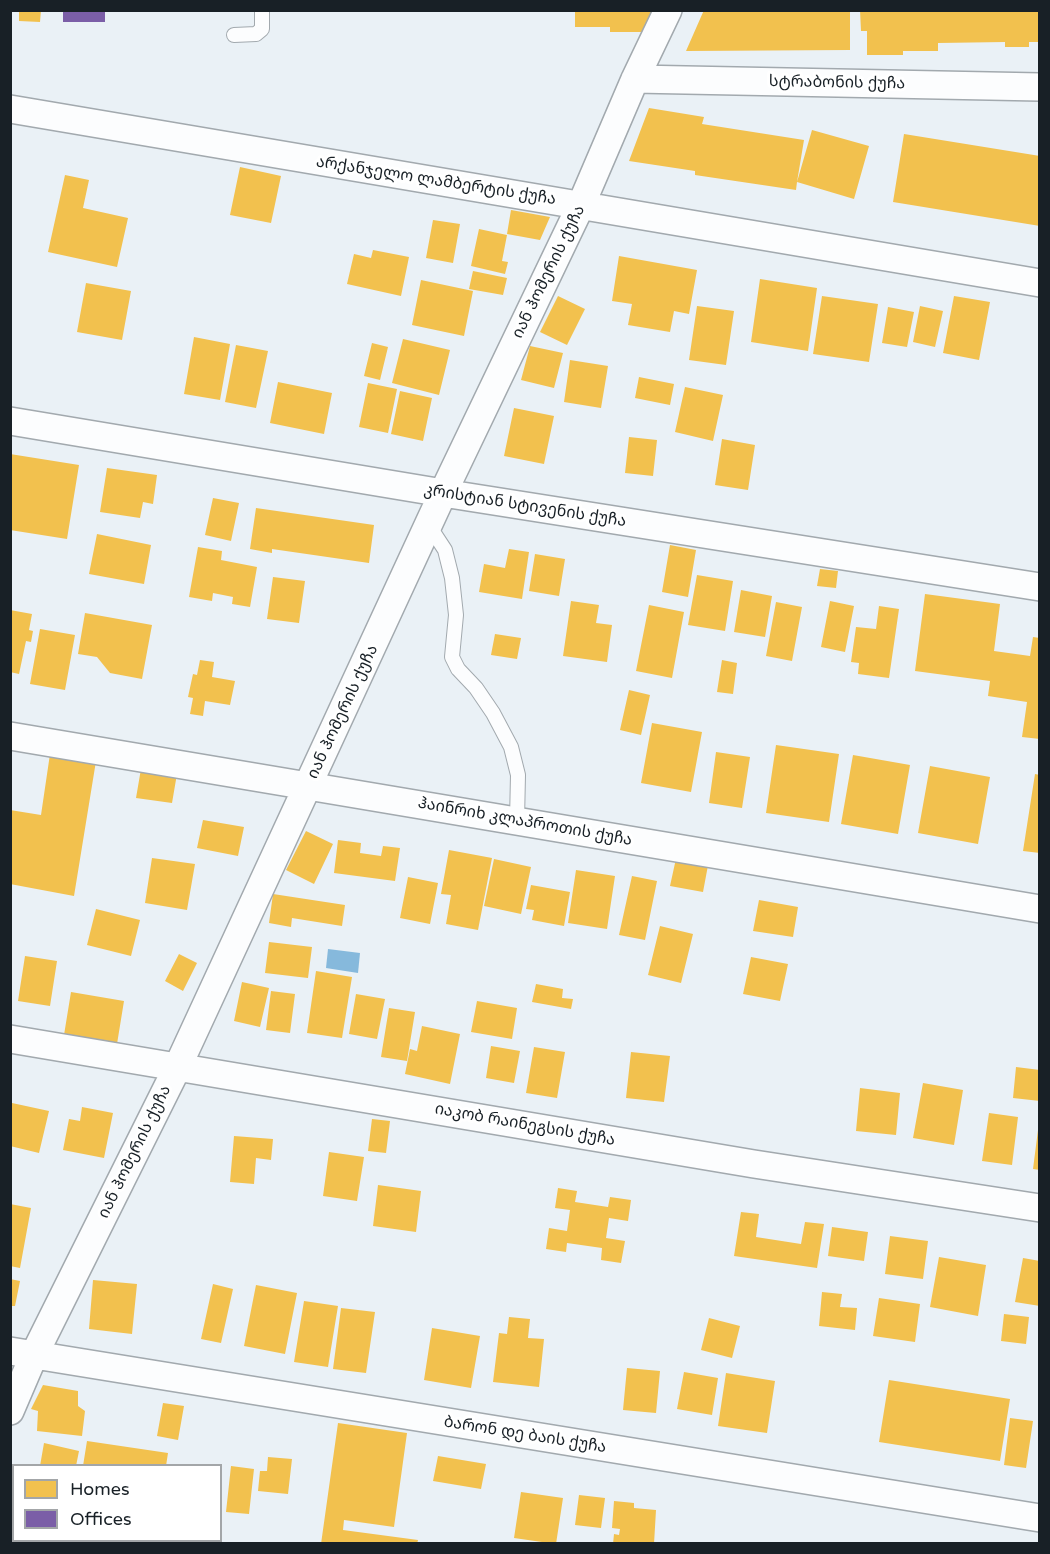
<!DOCTYPE html>
<meta charset="utf-8">
<style>
body{margin:0}
#map{position:relative;width:1050px;height:1554px;overflow:hidden;background:#eaf1f6;font-family:"Varela Round",sans-serif}
canvas{display:block}
.frame{position:absolute;inset:0;border:12px solid #182026;pointer-events:none}
.legend{position:absolute;left:12px;top:1464px;width:210px;height:78px;box-sizing:border-box;background:#fff;border:2px solid #a3a6a8;margin:0;padding:8px 10px;list-style:none;font-size:18px;color:#182026}
.legend li{display:flex;align-items:center;gap:12px;height:30px}
.legend b{width:30px;border:2px solid #a3a6a8}
</style>
<div id="map">
<canvas width="1050" height="1554"></canvas>
<div class="frame"></div>
<ul class="legend">
<li><b style="height:16px;background:#f2c14e"></b>Homes</li>
<li><b style="height:16px;background:#7b5ea7"></b>Offices</li>
</ul>
</div>
<script>
const context = document.querySelector('canvas').getContext('2d');
context.lineJoin = 'round';
function fillPath(path, color) { context.fillStyle = color; context.fill(path, 'evenodd'); }
function strokePath(path, color, width, dash) { context.strokeStyle = color; context.lineWidth = width; context.lineCap = dash ? 'butt' : 'round'; context.setLineDash(dash || []); context.stroke(path); }
function label(font, color, halo, rows, align = 'center') {
  context.font = font + ' "Varela Round","Noto Sans Georgian",sans-serif'; context.lineWidth = 6; context.setLineDash([]); context.textBaseline = 'middle'; context.strokeStyle = halo; context.fillStyle = color; for (const [text, x, y, turn = 0] of rows) {
    context.save(); context.translate(x, y); context.rotate((+turn || 0) * Math.PI / 180); context.textAlign = isNaN(turn) ? turn : align; if (halo) context.strokeText(text, 0, 0); context.fillText(text, 0, 0); context.restore();
  }
}
fillPath(new Path2D(`
 M 328,949 L 360,953 L 358,973 L 326,968 Z`), '#86b9dc');
fillPath(new Path2D(`
 M 19,10 L 41,10 L 40,22 L 19,21 Z
 M 575,10 L 652,10 L 647,32 L 610,32 L 610,27 L 575,27 Z
 M 704,10 L 850,10 L 850,50 L 686,51 Z
 M 860,10 L 1040,10 L 1040,42 L 1029,42 L 1029,47 L 1005,47 L 1005,42 L 938,43 L 938,51 L 903,51 L 903,55 L 867,55 L 867,31 L 861,31 Z
 M 649,108 L 704,117 L 702,124 L 804,140 L 797,182 L 812,130 L 869,146 L 854,199 L 797,182 L 796,190 L 695,175 L 695,171 L 629,161 Z
 M 904,134 L 1040,156 L 1040,226 L 893,202 Z
 M 240,167 L 281,176 L 271,223 L 230,215 Z
 M 65,175 L 89,180 L 83,208 L 128,218 L 117,267 L 48,252 Z
 M 511,210 L 550,217 L 540,240 L 507,234 Z
 M 433,220 L 460,224 L 453,263 L 426,258 Z
 M 479,229 L 507,235 L 502,261 L 508,262 L 505,274 L 471,266 Z
 M 373,250 L 409,257 L 401,296 L 347,284 L 354,254 L 371,258 Z
 M 619,256 L 697,270 L 689,314 L 674,311 L 670,332 L 628,325 L 632,304 L 612,301 Z
 M 473,271 L 507,278 L 503,295 L 469,289 Z
 M 760,279 L 817,288 L 808,351 L 751,342 Z
 M 421,280 L 473,291 L 464,336 L 412,325 Z
 M 86,283 L 131,291 L 122,340 L 77,332 Z
 M 558,296 L 585,309 L 567,345 L 540,332 Z
 M 822,296 L 878,304 L 869,362 L 813,354 Z
 M 954,296 L 990,302 L 979,360 L 943,353 Z
 M 697,306 L 734,311 L 726,365 L 689,360 Z
 M 920,306 L 943,311 L 935,347 L 913,342 Z
 M 888,307 L 914,312 L 907,347 L 882,343 Z
 M 194,337 L 230,344 L 220,400 L 184,394 Z
 M 403,339 L 450,350 L 439,395 L 392,383 Z
 M 372,343 L 388,347 L 380,380 L 364,376 Z
 M 236,345 L 268,351 L 256,408 L 225,402 Z
 M 530,346 L 563,353 L 554,388 L 521,380 Z
 M 570,360 L 608,366 L 601,408 L 564,402 Z
 M 639,377 L 674,384 L 670,405 L 635,398 Z
 M 278,382 L 332,393 L 324,434 L 270,423 Z
 M 368,383 L 397,389 L 388,433 L 359,427 Z
 M 685,387 L 723,395 L 713,441 L 675,432 Z
 M 400,391 L 432,398 L 423,441 L 391,434 Z
 M 514,408 L 554,416 L 544,464 L 504,456 Z
 M 629,437 L 657,440 L 653,476 L 625,473 Z
 M 722,439 L 755,445 L 748,490 L 715,485 Z
 M 10,454 L 79,465 L 67,539 L 10,530 Z
 M 107,468 L 157,475 L 153,504 L 143,502 L 140,518 L 100,512 Z
 M 213,498 L 239,503 L 231,541 L 205,535 Z
 M 256,508 L 374,525 L 369,563 L 272,549 L 272,553 L 250,549 Z
 M 97,534 L 151,545 L 144,584 L 89,574 Z
 M 670,545 L 696,550 L 688,597 L 662,592 Z
 M 198,547 L 222,551 L 221,560 L 257,567 L 250,607 L 232,604 L 233,597 L 213,593 L 212,601 L 189,597 Z
 M 509,549 L 529,552 L 522,599 L 479,592 L 484,564 L 505,568 Z
 M 535,554 L 565,559 L 559,596 L 529,591 Z
 M 820,569 L 838,571 L 836,588 L 817,586 Z
 M 697,575 L 733,581 L 725,631 L 688,625 Z
 M 273,577 L 305,581 L 299,623 L 267,619 Z
 M 741,590 L 772,596 L 765,637 L 734,632 Z
 M 925,594 L 1000,604 L 994,651 L 1030,656 L 1033,637 L 1040,638 L 1040,739 L 1022,737 L 1027,702 L 988,696 L 990,681 L 915,671 Z
 M 571,601 L 599,605 L 596,623 L 612,625 L 607,662 L 563,656 Z
 M 830,601 L 854,606 L 845,652 L 821,647 Z
 M 776,602 L 802,607 L 792,661 L 766,656 Z
 M 649,605 L 684,612 L 672,678 L 636,671 Z
 M 879,606 L 899,609 L 889,678 L 858,674 L 859,663 L 851,662 L 856,627 L 876,629 Z
 M 10,610 L 32,614 L 29,630 L 33,631 L 31,642 L 26,641 L 19,674 L 10,672 Z
 M 85,613 L 152,625 L 142,679 L 110,673 L 97,657 L 78,654 Z
 M 40,629 L 75,635 L 65,690 L 30,684 Z
 M 495,634 L 521,638 L 517,659 L 491,655 Z
 M 200,660 L 214,662 L 212,677 L 235,681 L 230,705 L 205,701 L 203,716 L 190,714 L 193,698 L 188,697 L 193,674 L 197,675 Z
 M 722,660 L 737,663 L 733,694 L 717,692 Z
 M 629,690 L 650,695 L 641,735 L 620,730 Z
 M 652,723 L 702,732 L 691,792 L 641,783 Z
 M 776,745 L 839,754 L 829,822 L 766,813 Z
 M 716,752 L 750,757 L 742,808 L 709,803 Z
 M 50,754 L 96,761 L 74,896 L 10,884 L 10,810 L 41,815 Z
 M 853,755 L 910,765 L 898,834 L 841,824 Z
 M 142,763 L 178,768 L 172,803 L 136,798 Z
 M 930,766 L 990,777 L 978,844 L 918,833 Z
 M 1035,774 L 1040,775 L 1040,853 L 1023,851 Z
 M 203,820 L 244,827 L 238,856 L 197,848 Z
 M 306,831 L 333,844 L 314,884 L 286,870 Z
 M 338,840 L 361,843 L 360,853 L 381,856 L 383,846 L 400,848 L 395,881 L 334,873 Z
 M 449,850 L 492,858 L 478,930 L 446,924 L 451,895 L 441,894 Z
 M 677,854 L 709,860 L 703,892 L 670,886 Z
 M 152,858 L 195,864 L 187,910 L 145,903 Z
 M 494,859 L 531,867 L 521,914 L 484,906 Z
 M 576,870 L 615,876 L 607,929 L 568,923 Z
 M 632,876 L 657,881 L 645,940 L 619,935 Z
 M 408,877 L 438,883 L 430,924 L 400,918 Z
 M 531,885 L 570,892 L 564,926 L 532,920 L 534,910 L 526,909 Z
 M 273,894 L 345,905 L 342,926 L 292,918 L 291,927 L 269,923 Z
 M 759,900 L 798,907 L 793,937 L 753,931 Z
 M 96,909 L 140,920 L 131,956 L 87,945 Z
 M 660,926 L 693,934 L 681,983 L 648,975 Z
 M 269,942 L 312,947 L 308,978 L 265,973 Z
 M 179,954 L 197,963 L 183,991 L 165,981 Z
 M 25,956 L 57,961 L 50,1006 L 18,1001 Z
 M 751,957 L 788,964 L 780,1001 L 743,994 Z
 M 316,971 L 352,977 L 342,1038 L 307,1033 Z
 M 242,982 L 269,988 L 260,1027 L 234,1021 Z
 M 536,984 L 563,989 L 562,998 L 573,999 L 571,1009 L 532,1002 Z
 M 271,991 L 295,994 L 290,1033 L 266,1030 Z
 M 71,992 L 124,1001 L 117,1044 L 64,1035 Z
 M 356,994 L 385,999 L 377,1039 L 349,1034 Z
 M 477,1001 L 517,1008 L 512,1039 L 471,1032 Z
 M 389,1008 L 415,1012 L 407,1061 L 381,1057 Z
 M 422,1026 L 460,1034 L 450,1084 L 405,1074 L 410,1049 L 417,1051 Z
 M 491,1046 L 520,1051 L 514,1083 L 486,1078 Z
 M 534,1047 L 565,1052 L 557,1098 L 526,1093 Z
 M 631,1052 L 670,1056 L 664,1102 L 626,1098 Z
 M 1016,1067 L 1040,1070 L 1040,1101 L 1013,1098 Z
 M 923,1083 L 963,1090 L 954,1145 L 913,1138 Z
 M 860,1088 L 900,1093 L 896,1135 L 856,1131 Z
 M 12,1103 L 49,1111 L 39,1153 L 10,1146 Z
 M 82,1107 L 113,1113 L 104,1158 L 63,1150 L 69,1119 L 80,1121 Z
 M 989,1113 L 1018,1117 L 1012,1165 L 982,1161 Z
 M 372,1119 L 390,1121 L 386,1153 L 368,1151 Z
 M 1038,1130 L 1040,1130 L 1040,1170 L 1033,1169 Z
 M 234,1136 L 273,1139 L 271,1160 L 256,1158 L 254,1184 L 230,1182 Z
 M 329,1152 L 364,1157 L 357,1201 L 323,1196 Z
 M 378,1185 L 421,1191 L 416,1232 L 373,1226 Z
 M 558,1188 L 577,1191 L 575,1202 L 608,1207 L 610,1197 L 631,1200 L 628,1221 L 609,1218 L 606,1238 L 625,1241 L 621,1263 L 601,1260 L 602,1248 L 567,1243 L 566,1252 L 546,1249 L 549,1228 L 567,1231 L 570,1210 L 555,1208 Z
 M 10,1204 L 31,1208 L 20,1268 L 10,1266 Z
 M 741,1212 L 759,1214 L 756,1237 L 801,1244 L 805,1222 L 824,1224 L 817,1268 L 734,1256 Z
 M 832,1227 L 868,1232 L 864,1261 L 828,1256 Z
 M 890,1236 L 928,1241 L 923,1279 L 885,1274 Z
 M 939,1257 L 986,1265 L 978,1316 L 930,1307 Z
 M 1023,1258 L 1040,1261 L 1040,1306 L 1015,1302 Z
 M 10,1279 L 20,1281 L 15,1306 L 10,1306 Z
 M 93,1280 L 137,1284 L 132,1334 L 89,1329 Z
 M 213,1284 L 233,1289 L 221,1343 L 201,1339 Z
 M 256,1285 L 297,1293 L 285,1354 L 244,1346 Z
 M 822,1292 L 842,1294 L 840,1307 L 857,1308 L 855,1330 L 819,1326 Z
 M 879,1298 L 920,1304 L 915,1342 L 873,1336 Z
 M 304,1301 L 338,1306 L 328,1367 L 294,1362 Z
 M 341,1308 L 375,1312 L 366,1373 L 333,1369 Z
 M 1004,1314 L 1029,1317 L 1026,1344 L 1001,1341 Z
 M 509,1317 L 530,1319 L 528,1338 L 544,1339 L 539,1387 L 493,1382 L 499,1333 L 507,1334 Z
 M 709,1318 L 740,1326 L 732,1358 L 701,1350 Z
 M 432,1328 L 480,1336 L 471,1388 L 424,1380 Z
 M 627,1368 L 660,1371 L 656,1413 L 623,1410 Z
 M 684,1372 L 718,1378 L 712,1415 L 677,1409 Z
 M 726,1373 L 775,1381 L 767,1433 L 718,1426 Z
 M 889,1380 L 1010,1399 L 1000,1461 L 879,1442 Z
 M 43,1385 L 78,1391 L 78,1406 L 85,1411 L 82,1436 L 37,1431 L 38,1411 L 31,1409 Z
 M 163,1403 L 184,1406 L 178,1440 L 157,1436 Z
 M 1010,1418 L 1033,1421 L 1026,1468 L 1004,1465 Z
 M 338,1423 L 407,1433 L 394,1527 L 344,1520 L 343,1530 L 418,1540 L 417,1544 L 321,1544 Z
 M 87,1441 L 168,1453 L 166,1466 L 83,1466 Z
 M 44,1443 L 79,1451 L 76,1466 L 40,1466 Z
 M 438,1456 L 486,1464 L 481,1489 L 433,1481 Z
 M 268,1457 L 292,1459 L 288,1494 L 258,1491 L 260,1471 L 267,1471 Z
 M 231,1466 L 254,1469 L 249,1514 L 226,1512 Z
 M 521,1492 L 563,1498 L 556,1544 L 514,1538 Z
 M 579,1495 L 605,1498 L 601,1528 L 575,1525 Z
 M 614,1501 L 634,1503 L 634,1508 L 656,1510 L 654,1544 L 613,1544 L 614,1534 L 619,1535 L 620,1529 L 612,1528 Z`), '#f2c14e');
fillPath(new Path2D(`
 M 63,10 L 105,10 L 105,22 L 63,22 Z`), '#7b5ea7');
const lane = new Path2D(`
 M 234,35 L 256,34 L 262,29 L 262,10
 M 428,524 L 445,550 L 452,578 L 456,615 L 452,657 L 458,669 L 476,688 L 493,713 L 511,747 L 518,775 L 517,820`);
const street = new Path2D(`
 M 635,79 L 1040,87
 M 10,109 L 1040,283
 M 10,421 L 443,493 L 1040,587
 M 10,736 L 1040,909
 M 10,1039 L 754,1164 L 1040,1208
 M 10,1351 L 1040,1518
 M 10,1411 L 34,1355 L 178,1066 L 443,493 L 581,205 L 635,79 L 668,10`);
strokePath(lane, '#a2a9ae', 16);
strokePath(street, '#a2a9ae', 30);
strokePath(lane, '#fcfdfe', 14);
strokePath(street, '#fcfdfe', 27);
label('16px', '#182026', '#fff', [
 ["სტრაბონის ქუჩა",837,83,1],
 ["არქანჯელო ლამბერტის ქუჩა",436,181,9],
 ["იან ჰომერის ქუჩა",549,272,-64],
 ["კრისტიან სტივენის ქუჩა",525,506,9],
 ["იან ჰომერის ქუჩა",343,712,-65],
 ["ჰაინრიხ კლაპროთის ქუჩა",525,822,10],
 ["იაკობ რაინეგსის ქუჩა",525,1125,10],
 ["იან ჰომერის ქუჩა",135,1152,-64],
 ["ბარონ დე ბაის ქუჩა",525,1435,9]
]);
</script>
